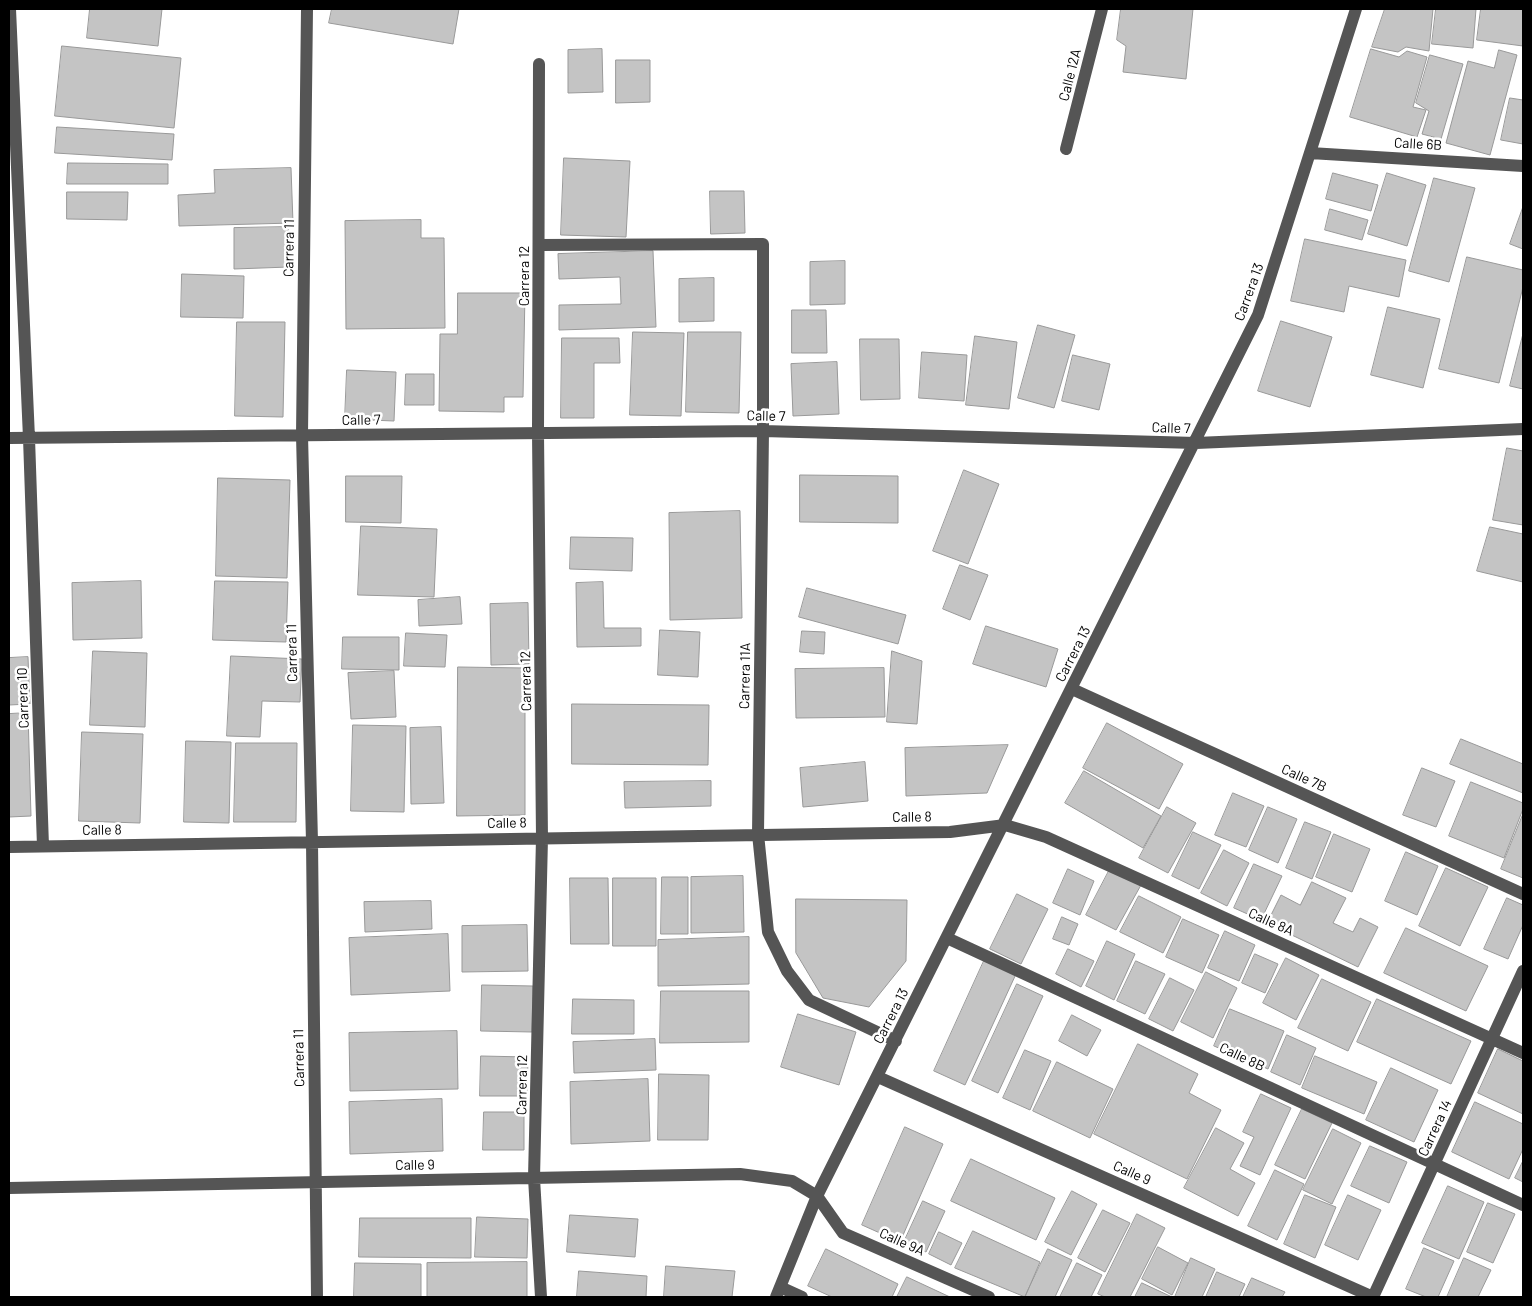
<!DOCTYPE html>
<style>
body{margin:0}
#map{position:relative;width:1532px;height:1306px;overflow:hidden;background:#fff;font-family:Barlow,sans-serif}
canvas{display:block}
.frame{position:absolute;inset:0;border:10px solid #000;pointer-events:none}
</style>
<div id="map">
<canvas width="1532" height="1306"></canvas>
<div class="frame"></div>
</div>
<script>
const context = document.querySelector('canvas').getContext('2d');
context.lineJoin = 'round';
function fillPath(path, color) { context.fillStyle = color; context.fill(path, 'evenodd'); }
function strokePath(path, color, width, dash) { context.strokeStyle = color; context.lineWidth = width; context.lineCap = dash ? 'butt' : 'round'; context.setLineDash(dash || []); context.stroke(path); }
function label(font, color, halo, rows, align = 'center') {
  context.font = font + ' Barlow,sans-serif'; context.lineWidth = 5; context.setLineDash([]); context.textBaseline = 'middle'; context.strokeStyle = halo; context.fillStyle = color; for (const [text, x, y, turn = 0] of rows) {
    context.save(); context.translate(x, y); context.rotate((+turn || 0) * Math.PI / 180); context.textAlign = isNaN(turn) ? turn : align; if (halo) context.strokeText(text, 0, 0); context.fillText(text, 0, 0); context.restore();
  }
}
const building = new Path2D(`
 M 90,9 L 162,9 L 158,46 L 87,38 Z
 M 332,9 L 459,9 L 453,44 L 329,23 Z
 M 1121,9 L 1193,9 L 1186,79 L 1123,72 L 1126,46 L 1117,40 Z
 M 1385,9 L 1433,9 L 1429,51 L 1406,47 L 1398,52 L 1372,47 Z
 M 1436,9 L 1476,9 L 1473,48 L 1432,44 Z
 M 1481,9 L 1523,9 L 1523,46 L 1477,40 Z
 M 62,46 L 181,58 L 174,128 L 55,116 Z
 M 602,49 L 603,92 L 568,93 L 568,50 Z
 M 1371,49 L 1399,57 L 1407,51 L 1427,57 L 1413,107 L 1426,110 L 1417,137 L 1350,117 Z
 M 1499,50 L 1517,55 L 1490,155 L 1446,143 L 1468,61 L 1494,68 Z
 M 1430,55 L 1463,64 L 1441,139 L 1422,134 L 1429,111 L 1416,103 Z
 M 616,60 L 650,60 L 650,102 L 616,103 Z
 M 1510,98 L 1523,100 L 1523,144 L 1501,140 Z
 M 57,127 L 174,134 L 172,160 L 55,153 Z
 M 564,158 L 630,161 L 626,237 L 561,235 Z
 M 68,163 L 168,164 L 168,184 L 67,184 Z
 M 291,168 L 293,223 L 179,226 L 178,195 L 215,193 L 214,170 Z
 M 1333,173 L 1378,185 L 1371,211 L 1326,199 Z
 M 1387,173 L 1426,185 L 1407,246 L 1368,234 Z
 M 1434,178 L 1475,188 L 1449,282 L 1409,271 Z
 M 710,191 L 744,191 L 745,233 L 711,234 Z
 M 67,192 L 128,192 L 127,220 L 67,219 Z
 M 1523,207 L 1523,249 L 1510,244 Z
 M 1330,209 L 1368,220 L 1362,240 L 1325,230 Z
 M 421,220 L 421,238 L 444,238 L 445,328 L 346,329 L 345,221 Z
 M 288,227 L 289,267 L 234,269 L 234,228 Z
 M 1305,239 L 1406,260 L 1399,297 L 1349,286 L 1344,312 L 1291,301 Z
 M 653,251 L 656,327 L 559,330 L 559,305 L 621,304 L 620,277 L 559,279 L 558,254 Z
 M 1467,257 L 1523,270 L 1523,287 L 1499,383 L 1439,369 Z
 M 845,261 L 845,304 L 810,305 L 810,262 Z
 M 182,274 L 244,276 L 243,318 L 181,317 Z
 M 714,278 L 714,321 L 679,322 L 679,279 Z
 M 458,293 L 525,293 L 523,397 L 504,397 L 504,412 L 439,411 L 440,334 L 457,334 Z
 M 1388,307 L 1440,319 L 1423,388 L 1371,375 Z
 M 792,310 L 826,310 L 827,353 L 792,353 Z
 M 1281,321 L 1332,337 L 1310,407 L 1258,391 Z
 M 237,322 L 285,322 L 283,417 L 235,416 Z
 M 1038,325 L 1075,335 L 1054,408 L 1018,398 Z
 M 633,332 L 684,333 L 681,416 L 630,415 Z
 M 688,332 L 741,332 L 739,413 L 686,412 Z
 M 1523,334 L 1523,389 L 1510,386 Z
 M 975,336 L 1017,342 L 1009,409 L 966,405 Z
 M 562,338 L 619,338 L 620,363 L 594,363 L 594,418 L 561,418 Z
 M 860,339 L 899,339 L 900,399 L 861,400 Z
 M 922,352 L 967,355 L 964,401 L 919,398 Z
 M 1073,355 L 1110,364 L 1099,410 L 1062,401 Z
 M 837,362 L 839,414 L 793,416 L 791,364 Z
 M 347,370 L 396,372 L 394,421 L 345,419 Z
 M 406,374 L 434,374 L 434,405 L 405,405 Z
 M 1507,448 L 1523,451 L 1523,525 L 1493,520 Z
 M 964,470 L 999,484 L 968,564 L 933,551 Z
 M 800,475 L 898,476 L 898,523 L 800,522 Z
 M 346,476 L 402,476 L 401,523 L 346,522 Z
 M 218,478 L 290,480 L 287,578 L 216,576 Z
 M 740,511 L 742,618 L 670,620 L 669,513 Z
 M 361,526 L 437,529 L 434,597 L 358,595 Z
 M 1490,527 L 1523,534 L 1523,582 L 1477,571 Z
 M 571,537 L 633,538 L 632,571 L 570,569 Z
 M 960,565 L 988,575 L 970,620 L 943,609 Z
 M 141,581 L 142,638 L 73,640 L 72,583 Z
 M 215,581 L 288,582 L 286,642 L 213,640 Z
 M 603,582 L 604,628 L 641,628 L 641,646 L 577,647 L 576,583 Z
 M 807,588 L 906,615 L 898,644 L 799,617 Z
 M 460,597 L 462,624 L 419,626 L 418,600 Z
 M 528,603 L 529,664 L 491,665 L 490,604 Z
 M 986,626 L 1058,649 L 1046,687 L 973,664 Z
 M 660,630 L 700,632 L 698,677 L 658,675 Z
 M 802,631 L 825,632 L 824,654 L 800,652 Z
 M 406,633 L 447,635 L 445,667 L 404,666 Z
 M 343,637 L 399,637 L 399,670 L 342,669 Z
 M 93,651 L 147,653 L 145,727 L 90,725 Z
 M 892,651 L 922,661 L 917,724 L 887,722 Z
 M 231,656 L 302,659 L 300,702 L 262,701 L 260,737 L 227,736 Z
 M 28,657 L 30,704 L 9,705 L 9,658 Z
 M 458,667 L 525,668 L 525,815 L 457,816 Z
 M 884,668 L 885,717 L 796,718 L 795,669 Z
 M 394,671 L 396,717 L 351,719 L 348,673 Z
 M 572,704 L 709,705 L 708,765 L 572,764 Z
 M 28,713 L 31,816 L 9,817 L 9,714 Z
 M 1107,723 L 1183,764 L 1159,809 L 1083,768 Z
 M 353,725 L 406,726 L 404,812 L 351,811 Z
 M 441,727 L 444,803 L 411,804 L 410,728 Z
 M 82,732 L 143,734 L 140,823 L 79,821 Z
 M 1461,739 L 1523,764 L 1523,793 L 1450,764 Z
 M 186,741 L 231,742 L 229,823 L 184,822 Z
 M 236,743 L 297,743 L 296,822 L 234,822 Z
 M 1008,745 L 987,793 L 906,796 L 905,748 Z
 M 865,762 L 868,801 L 803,807 L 800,768 Z
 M 1422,768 L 1455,781 L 1436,827 L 1403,815 Z
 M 1084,771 L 1161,816 L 1143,848 L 1065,803 Z
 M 711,781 L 711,806 L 625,808 L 624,782 Z
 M 1471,782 L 1523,803 L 1523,809 L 1504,858 L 1449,836 Z
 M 1233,793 L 1264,806 L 1246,847 L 1215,835 Z
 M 1167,807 L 1196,823 L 1168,873 L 1139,858 Z
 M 1268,807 L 1297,819 L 1278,863 L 1249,850 Z
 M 1523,814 L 1523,878 L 1501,869 Z
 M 1305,822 L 1331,832 L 1312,879 L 1286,868 Z
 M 1193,832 L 1221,845 L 1199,889 L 1172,876 Z
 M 1334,834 L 1370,849 L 1352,892 L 1316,877 Z
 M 1224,850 L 1249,863 L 1227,906 L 1201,893 Z
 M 1406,852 L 1438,866 L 1417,915 L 1385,901 Z
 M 1254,864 L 1282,876 L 1261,920 L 1234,908 Z
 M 1446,868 L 1488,887 L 1460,946 L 1419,926 Z
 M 1068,869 L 1094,881 L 1080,915 L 1053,903 Z
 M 1110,869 L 1141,885 L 1116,930 L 1086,915 Z
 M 743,876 L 744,932 L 691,933 L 691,877 Z
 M 662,877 L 688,877 L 688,934 L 661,934 Z
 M 570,878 L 608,878 L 609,944 L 571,944 Z
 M 613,878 L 656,878 L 656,946 L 613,946 Z
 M 1312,882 L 1346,898 L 1333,923 L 1353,932 L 1360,918 L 1378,927 L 1358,967 L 1267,923 L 1281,895 L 1300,905 Z
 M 1017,894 L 1048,909 L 1021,964 L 990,949 Z
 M 1139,896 L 1181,917 L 1163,953 L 1120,932 Z
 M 1507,898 L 1523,905 L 1523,925 L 1508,959 L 1484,949 Z
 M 796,899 L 907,900 L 906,961 L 869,1007 L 823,998 L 796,953 Z
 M 431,901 L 432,929 L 365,932 L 364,902 Z
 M 1062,917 L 1078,924 L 1069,945 L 1053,939 Z
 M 1183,919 L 1219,935 L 1202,973 L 1166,957 Z
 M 527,925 L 528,971 L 462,972 L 462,926 Z
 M 1406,928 L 1488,966 L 1466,1011 L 1384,973 Z
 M 1225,931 L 1255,945 L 1239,981 L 1208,968 Z
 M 448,934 L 450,991 L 351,995 L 349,938 Z
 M 749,937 L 749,984 L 658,986 L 658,940 Z
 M 1107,941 L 1135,954 L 1114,1000 L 1086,986 Z
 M 1068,949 L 1094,961 L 1081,987 L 1056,974 Z
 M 1255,954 L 1278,964 L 1265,993 L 1242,983 Z
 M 1286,958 L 1319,975 L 1296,1020 L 1263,1003 Z
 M 984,961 L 1016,974 L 965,1085 L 934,1071 Z
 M 1136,961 L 1165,974 L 1145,1014 L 1117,1001 Z
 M 1206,972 L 1237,988 L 1213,1038 L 1181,1022 Z
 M 1170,978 L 1194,990 L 1173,1031 L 1149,1019 Z
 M 1322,979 L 1371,1002 L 1348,1051 L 1298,1028 Z
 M 1017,984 L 1043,996 L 998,1093 L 972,1081 Z
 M 482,985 L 533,986 L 532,1032 L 481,1031 Z
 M 661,991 L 749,991 L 749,1042 L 660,1043 Z
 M 573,999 L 634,1000 L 634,1034 L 572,1034 Z
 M 1377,999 L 1471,1041 L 1451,1084 L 1357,1042 Z
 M 1230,1009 L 1284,1031 L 1268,1069 L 1214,1046 Z
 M 798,1014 L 856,1032 L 839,1085 L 781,1067 Z
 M 1072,1015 L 1101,1030 L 1087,1056 L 1059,1041 Z
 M 457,1031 L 458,1089 L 350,1091 L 349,1033 Z
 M 1287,1035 L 1316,1048 L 1300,1085 L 1271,1072 Z
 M 655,1039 L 656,1070 L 574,1073 L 573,1042 Z
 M 1138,1044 L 1198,1074 L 1189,1093 L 1221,1110 L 1187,1179 L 1094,1134 Z
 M 1498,1049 L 1523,1061 L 1523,1114 L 1478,1093 Z
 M 1025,1050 L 1051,1061 L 1030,1110 L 1003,1098 Z
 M 481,1056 L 528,1057 L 527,1096 L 480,1096 Z
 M 1315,1056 L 1377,1082 L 1364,1114 L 1302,1088 Z
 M 1057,1062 L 1113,1089 L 1090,1138 L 1033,1111 Z
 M 1391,1068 L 1438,1090 L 1414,1142 L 1366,1120 Z
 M 659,1074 L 709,1075 L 708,1140 L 658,1140 Z
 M 648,1079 L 650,1141 L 571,1144 L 570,1082 Z
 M 1261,1094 L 1291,1108 L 1260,1175 L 1240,1166 L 1254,1137 L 1243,1132 Z
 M 442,1099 L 443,1151 L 350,1154 L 349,1102 Z
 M 1475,1102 L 1523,1124 L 1523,1149 L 1509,1179 L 1452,1152 Z
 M 1302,1109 L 1332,1123 L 1305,1179 L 1275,1165 Z
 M 484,1112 L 524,1112 L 524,1150 L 483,1150 Z
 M 905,1127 L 943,1144 L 900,1242 L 862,1225 Z
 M 1216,1128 L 1244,1143 L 1230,1169 L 1255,1183 L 1238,1216 L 1184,1188 Z
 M 1333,1129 L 1361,1143 L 1332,1204 L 1303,1190 Z
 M 1370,1146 L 1407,1162 L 1389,1203 L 1351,1186 Z
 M 971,1159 L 1055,1198 L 1036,1240 L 951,1201 Z
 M 1523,1161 L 1523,1182 L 1515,1178 Z
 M 1275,1170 L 1304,1184 L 1277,1240 L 1248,1226 Z
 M 1448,1186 L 1484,1202 L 1459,1259 L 1422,1243 Z
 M 1072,1191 L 1097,1204 L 1071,1255 L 1045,1242 Z
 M 1305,1195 L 1336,1207 L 1315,1258 L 1284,1244 Z
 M 1348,1195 L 1381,1210 L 1358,1260 L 1325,1245 Z
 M 923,1201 L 945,1211 L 926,1252 L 904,1242 Z
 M 1488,1203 L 1515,1214 L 1493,1263 L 1467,1252 Z
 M 1103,1210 L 1130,1223 L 1105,1272 L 1078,1258 Z
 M 1137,1214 L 1165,1228 L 1130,1297 L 1105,1297 L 1098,1294 Z
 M 570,1215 L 638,1219 L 635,1257 L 567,1252 Z
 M 477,1217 L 528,1219 L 527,1258 L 475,1257 Z
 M 360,1218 L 471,1218 L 471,1258 L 359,1257 Z
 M 973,1231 L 1040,1262 L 1025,1297 L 955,1268 Z
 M 939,1232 L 962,1243 L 951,1265 L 929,1254 Z
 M 1158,1247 L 1188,1263 L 1172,1295 L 1142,1279 Z
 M 1424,1248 L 1454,1261 L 1438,1297 L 1426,1297 L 1406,1289 Z
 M 826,1249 L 898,1284 L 892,1297 L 832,1297 L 808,1286 Z
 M 1048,1249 L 1072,1260 L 1055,1297 L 1025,1297 Z
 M 1191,1258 L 1215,1269 L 1202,1297 L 1175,1297 Z
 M 1464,1258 L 1491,1270 L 1478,1297 L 1447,1297 Z
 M 527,1262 L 527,1297 L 427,1297 L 427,1263 Z
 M 355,1263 L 421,1264 L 421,1297 L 354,1297 Z
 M 1077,1263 L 1102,1275 L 1091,1297 L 1060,1297 Z
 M 666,1266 L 735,1271 L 732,1297 L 664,1297 Z
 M 579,1271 L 647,1276 L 646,1297 L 577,1297 Z
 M 1217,1272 L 1245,1284 L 1239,1297 L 1206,1297 Z
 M 907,1277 L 950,1297 L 897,1297 Z
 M 1252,1278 L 1285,1292 L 1282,1297 L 1243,1297 Z
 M 1142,1283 L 1172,1297 L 1135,1297 Z`);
fillPath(building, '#c4c4c4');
strokePath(building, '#999', 1);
strokePath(new Path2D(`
 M 10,9 L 29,438 L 43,846
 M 307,9 L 302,435 L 312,842 L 317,1297
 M 539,64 L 538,433 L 542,838 L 534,1178 L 541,1297
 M 1066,149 L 1102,9
 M 1310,153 L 1523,166
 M 539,245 L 763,244 L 763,431 L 758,834 L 768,932 L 787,971 L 809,1000 L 896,1041
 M 9,438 L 763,431 L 1196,443 L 1523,429
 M 1072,689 L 1523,894
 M 9,847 L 950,832 L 1005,825 L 1046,837 L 1523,1053
 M 947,938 L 1523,1205
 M 878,1077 L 1373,1297
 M 9,1188 L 740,1174 L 792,1181 L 817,1196 L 843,1233 L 989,1297
 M 780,1287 L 802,1297
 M 776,1297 L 817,1196 L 1258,315 L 1356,9
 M 1373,1297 L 1523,971`), '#555', 12);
label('14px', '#000', '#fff', [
 ["Calle 12A",1070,75,-76],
 ["Calle 6B",1418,144,3],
 ["Carrera 11",289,248,-89],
 ["Carrera 12",524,276,-90],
 ["Carrera 13",1249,292,-70],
 ["Calle 7",766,416,1],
 ["Calle 7",361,420,-1],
 ["Calle 7",1171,428,2],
 ["Carrera 11",292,653,-91],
 ["Carrera 13",1073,654,-63],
 ["Carrera 11A",745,676,-89],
 ["Carrera 12",526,681,-91],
 ["Carrera 10",23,698,-92],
 ["Calle 7B",1304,778,24],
 ["Calle 8",912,817,-1],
 ["Calle 8",507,823,-1],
 ["Calle 8",102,830,-1],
 ["Calle 8A",1271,922,24],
 ["Carrera 13",891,1016,-63],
 ["Calle 8B",1242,1057,25],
 ["Carrera 11",299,1058,-91],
 ["Carrera 12",522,1085,-89],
 ["Carrera 14",1435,1128,-65],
 ["Calle 9",415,1165,-1],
 ["Calle 9",1132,1173,24],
 ["Calle 9A",902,1242,24]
]);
</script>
